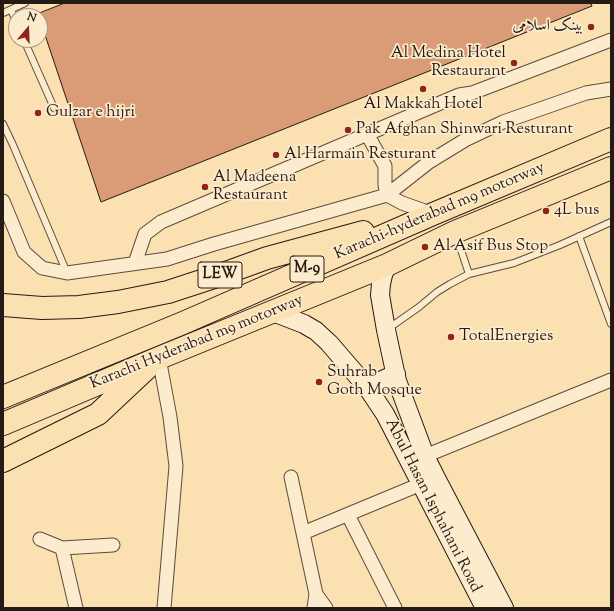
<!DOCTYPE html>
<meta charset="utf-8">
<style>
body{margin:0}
#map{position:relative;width:614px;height:611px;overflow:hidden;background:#fbe0b2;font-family:"Sorts Mill Goudy",serif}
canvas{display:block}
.frame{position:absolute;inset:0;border:4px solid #261b14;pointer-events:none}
.north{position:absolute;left:8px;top:8px;width:40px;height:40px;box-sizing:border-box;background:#fcebcd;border:1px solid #a69883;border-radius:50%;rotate:19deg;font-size:11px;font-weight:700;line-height:16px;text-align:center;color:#261b14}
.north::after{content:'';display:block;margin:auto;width:14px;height:18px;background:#8f2418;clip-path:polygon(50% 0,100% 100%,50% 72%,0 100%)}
</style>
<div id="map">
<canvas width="614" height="611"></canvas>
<div class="frame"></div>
<div class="north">N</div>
</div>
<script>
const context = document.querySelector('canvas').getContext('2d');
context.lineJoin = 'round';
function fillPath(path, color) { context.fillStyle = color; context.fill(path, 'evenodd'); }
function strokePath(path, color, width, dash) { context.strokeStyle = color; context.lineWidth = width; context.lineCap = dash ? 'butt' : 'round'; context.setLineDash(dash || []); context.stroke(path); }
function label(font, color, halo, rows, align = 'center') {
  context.font = font + ' "Sorts Mill Goudy",Amiri,serif'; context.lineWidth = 3.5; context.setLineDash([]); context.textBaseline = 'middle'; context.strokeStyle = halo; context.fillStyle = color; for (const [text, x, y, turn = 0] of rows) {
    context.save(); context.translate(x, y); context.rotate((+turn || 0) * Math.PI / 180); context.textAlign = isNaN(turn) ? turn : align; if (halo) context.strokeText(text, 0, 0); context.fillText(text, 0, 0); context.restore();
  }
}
const building = new Path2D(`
 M 65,3 L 591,3 L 592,6 L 101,202 L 40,20 L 40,16 L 39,16 L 38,14 Z`);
fillPath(building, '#da9c76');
strokePath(building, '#261b14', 1);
const service = new Path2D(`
 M 11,10 L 16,21
 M 3,13 L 25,3
 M 24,40 L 54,108
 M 3,124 L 13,145 L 67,273
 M 456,235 L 469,274
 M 579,236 L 611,324
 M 389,328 L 419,307 L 437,292 L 450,284 L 469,274 L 514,263 L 560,245 L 611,222`);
const minor = new Path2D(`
 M 3,201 L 24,252 L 42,268 L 67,273 L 167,259 L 214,244 L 387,195 L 385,185 L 385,166 L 367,134
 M 433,214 L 402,203 L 387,195 L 429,162 L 465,140 L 503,122 L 586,93 L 611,89
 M 135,263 L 145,234 L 161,222 L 459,95 L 472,93 L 611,40
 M 159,358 L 170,417 L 176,466 L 164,608
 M 425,456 L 611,380
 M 291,477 L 316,594 L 314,608
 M 348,515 L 395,608
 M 303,533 L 421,484
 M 40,539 L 62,548 L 113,545
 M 62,548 L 76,608
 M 316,594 L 326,608`);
const secondary = new Path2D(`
 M 387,265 L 383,275 L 381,284 L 380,295 L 386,330 L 397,381 L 425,456 L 436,478 L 504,608
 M 273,312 L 304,324 L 316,331 L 329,343 L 367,387 L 385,414 L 485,608
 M 367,387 L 396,374`);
const motorway = new Path2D(`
 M 3,305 L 42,308 L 79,307 L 118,302 L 168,292 L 220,275 L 267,258 L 363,232
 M 3,397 L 183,323 L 433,214 L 611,139
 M 3,424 L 159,358 L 387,265 L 455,232 L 611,168
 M 3,461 L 98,414 L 147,368`);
strokePath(service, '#5b4c3c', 8);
strokePath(minor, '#5b4c3c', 15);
strokePath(secondary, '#261b14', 20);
strokePath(motorway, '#261b14', 24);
strokePath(service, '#fcebcd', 6);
strokePath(minor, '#fcebcd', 13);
strokePath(secondary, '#fcebcd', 18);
strokePath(motorway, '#fbe0b2', 22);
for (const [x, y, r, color] of [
 [591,27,4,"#8f2418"],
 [514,63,4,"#8f2418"],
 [423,89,4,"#8f2418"],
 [38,113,4,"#8f2418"],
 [348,130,4,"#8f2418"],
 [276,155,4,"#8f2418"],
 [205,187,4,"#8f2418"],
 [546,211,4,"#8f2418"],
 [425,247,4,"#8f2418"],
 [451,337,4,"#8f2418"],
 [319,382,4,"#8f2418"]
]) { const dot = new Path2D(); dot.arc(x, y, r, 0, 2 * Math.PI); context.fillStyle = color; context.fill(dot); strokePath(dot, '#fcebcd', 1.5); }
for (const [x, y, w] of [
 [307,269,34],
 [220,275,44]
]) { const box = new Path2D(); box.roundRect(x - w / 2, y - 13, w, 26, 3); context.fillStyle = '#fcebcd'; context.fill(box); strokePath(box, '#261b14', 1); }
label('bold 15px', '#261b14', null, [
 ["M-9",307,269],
 ["LEW",220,275]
]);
label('16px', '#261b14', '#fcebcd', [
 ["بینک اسلامی",583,27,"right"],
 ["Al Medina Hotel",506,54,"right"],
 ["Restaurant",506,72,"right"],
 ["Al Makkah Hotel",423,105,"center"],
 ["Gulzar e hijri",46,113],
 ["Pak Afghan Shinwari Resturant",356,130],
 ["Al Harmain Resturant",284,155],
 ["Al Madeena",213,178],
 ["Restaurant",213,196],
 ["4L bus",554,211],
 ["Al Asif Bus Stop",433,247],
 ["TotalEnergies",459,337],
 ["Suhrab",327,373],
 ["Goth Mosque",327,391]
], 'left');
label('16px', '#261b14', '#fcebcd', [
 ["Karachi-hyderabad m9 motorway",440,212,-23],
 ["Karachi Hyderabad m9 motorway",197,343,-22],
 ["Abul Hasan Isphahani Road",432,506,63]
]);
</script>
